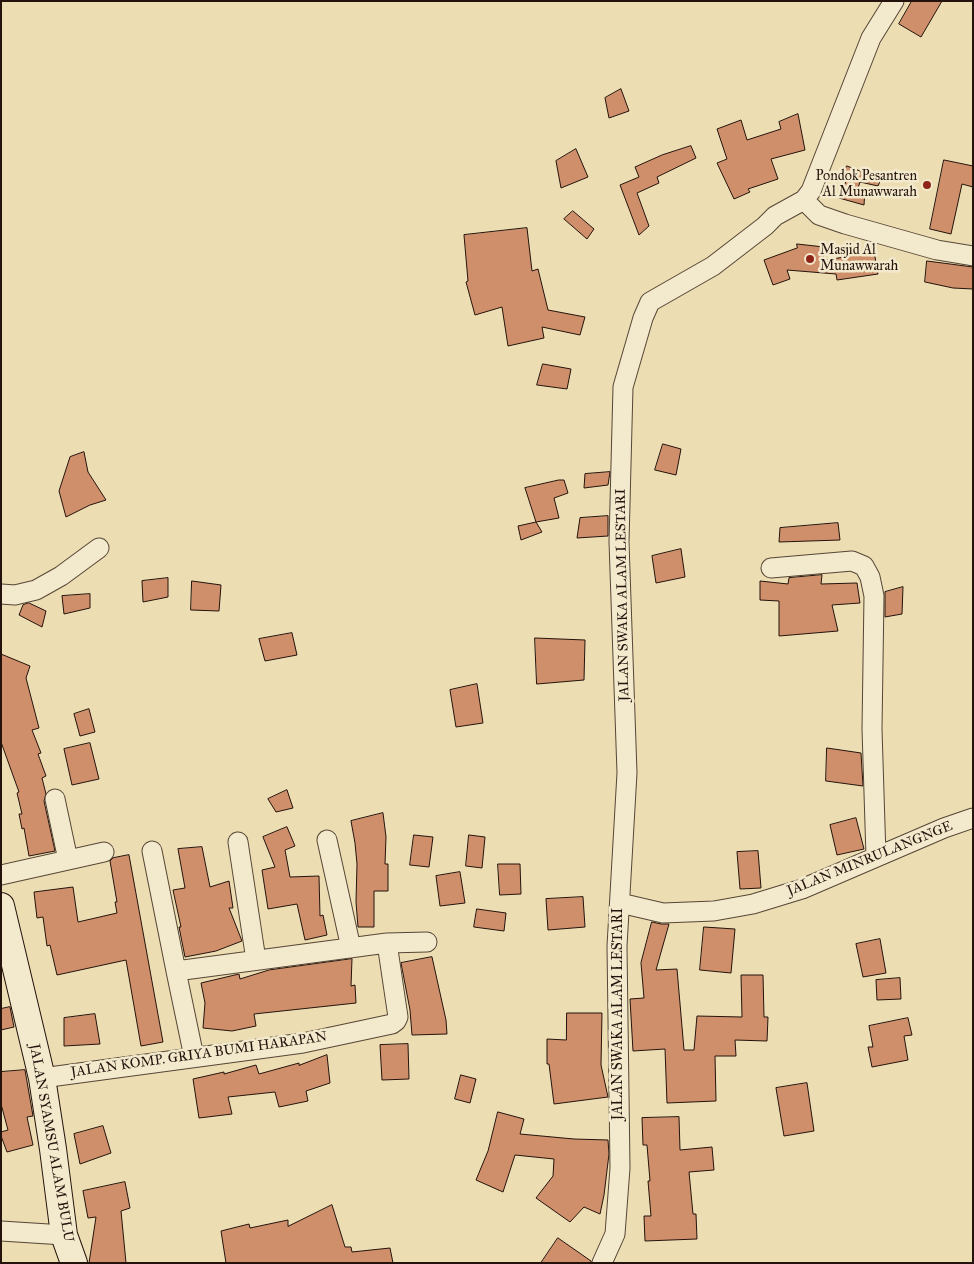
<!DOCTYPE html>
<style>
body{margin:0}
#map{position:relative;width:974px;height:1264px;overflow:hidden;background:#ecddb2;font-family:"IM FELL Great Primer",serif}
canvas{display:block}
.frame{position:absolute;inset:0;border:2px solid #24130c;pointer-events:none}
</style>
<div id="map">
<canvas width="974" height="1264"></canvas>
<div class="frame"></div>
</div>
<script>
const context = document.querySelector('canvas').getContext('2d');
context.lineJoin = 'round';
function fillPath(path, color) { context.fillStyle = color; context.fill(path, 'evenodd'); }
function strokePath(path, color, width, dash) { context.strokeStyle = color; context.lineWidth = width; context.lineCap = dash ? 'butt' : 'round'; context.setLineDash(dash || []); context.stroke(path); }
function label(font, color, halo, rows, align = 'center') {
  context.font = font + ' "IM FELL Great Primer",serif'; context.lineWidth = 5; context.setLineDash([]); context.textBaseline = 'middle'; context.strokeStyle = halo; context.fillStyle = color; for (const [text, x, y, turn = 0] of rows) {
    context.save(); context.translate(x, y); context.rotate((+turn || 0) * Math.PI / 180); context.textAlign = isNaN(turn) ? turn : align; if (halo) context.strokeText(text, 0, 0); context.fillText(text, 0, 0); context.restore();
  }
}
const building = new Path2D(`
 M 912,1 L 942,1 L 921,37 L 899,24 Z
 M 621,89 L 629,111 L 609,118 L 605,98 Z
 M 798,114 L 805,150 L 771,159 L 778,179 L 748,189 L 750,192 L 734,199 L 717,163 L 727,159 L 717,129 L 741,120 L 747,140 L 781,129 L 779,122 Z
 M 691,146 L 696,158 L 657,177 L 659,183 L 637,193 L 649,226 L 639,235 L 620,185 L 639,177 L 635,167 L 662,155 Z
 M 576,149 L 588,177 L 561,188 L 556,161 Z
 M 944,160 L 973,166 L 973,187 L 962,184 L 951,234 L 930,229 Z
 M 847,166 L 881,179 L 878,186 L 860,182 L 858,188 L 865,190 L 864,205 L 839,198 L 847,179 L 841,178 Z
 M 573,211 L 594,229 L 587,239 L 564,219 Z
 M 527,228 L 532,271 L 538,269 L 548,310 L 585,317 L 580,335 L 542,327 L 544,338 L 508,346 L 502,307 L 475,315 L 466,282 L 468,281 L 464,235 Z
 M 797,244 L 824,247 L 823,261 L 874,251 L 878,274 L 837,280 L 836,274 L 787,270 L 790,279 L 773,285 L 764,260 L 797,248 Z
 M 927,261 L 973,267 L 973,289 L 953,288 L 925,282 Z
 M 543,364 L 571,369 L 567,389 L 537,385 Z
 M 663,444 L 681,449 L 676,475 L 655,470 Z
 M 84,452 L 88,472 L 106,500 L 90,505 L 66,517 L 59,491 L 70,457 Z
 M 610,472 L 608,485 L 584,488 L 585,474 Z
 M 559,480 L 564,480 L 568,493 L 554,498 L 559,518 L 536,522 L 542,532 L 521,540 L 518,526 L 536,522 L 525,488 Z
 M 608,516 L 608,536 L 577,538 L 580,518 Z
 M 838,523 L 840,540 L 779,542 L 780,528 Z
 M 681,549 L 685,577 L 656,583 L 652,556 Z
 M 822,575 L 821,584 L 857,583 L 860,603 L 832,605 L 838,631 L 779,636 L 779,601 L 760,600 L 760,581 L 788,584 L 789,578 Z
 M 168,578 L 168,597 L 143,602 L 142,581 Z
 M 192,581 L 221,585 L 219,611 L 191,610 Z
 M 903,587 L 902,614 L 885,617 L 885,592 Z
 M 90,594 L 90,608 L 64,614 L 62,596 Z
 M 29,603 L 46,611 L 42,627 L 19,615 L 23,605 Z
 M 292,633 L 297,655 L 265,661 L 259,639 Z
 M 535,638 L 585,640 L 584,680 L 537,684 Z
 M 1,654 L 30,666 L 26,678 L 39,728 L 32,730 L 41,753 L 38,754 L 46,776 L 42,778 L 46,794 L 44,801 L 55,851 L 29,856 L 24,828 L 22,829 L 19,814 L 22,814 L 17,793 L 19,792 L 1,742 Z
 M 477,684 L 483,723 L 456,727 L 450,690 Z
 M 89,709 L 95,732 L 80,736 L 74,714 Z
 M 90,743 L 99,779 L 72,785 L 64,749 Z
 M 827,748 L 861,753 L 863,786 L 826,781 Z
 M 287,790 L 293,808 L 276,812 L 268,799 Z
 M 383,813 L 386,837 L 385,864 L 388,864 L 388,891 L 374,891 L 374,927 L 358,927 L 356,902 L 357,864 L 355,843 L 351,821 Z
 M 856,818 L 864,849 L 837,855 L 830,825 Z
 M 287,827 L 295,846 L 285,850 L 290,877 L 319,876 L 320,916 L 323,915 L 327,935 L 305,940 L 297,904 L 268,909 L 262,870 L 275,867 L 263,837 Z
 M 414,835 L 433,837 L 429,867 L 410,865 Z
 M 469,835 L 485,837 L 482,868 L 466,866 Z
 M 202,847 L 210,887 L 229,881 L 233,908 L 229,908 L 242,941 L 216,951 L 185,957 L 179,927 L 181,927 L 173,890 L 185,888 L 178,849 Z
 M 758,851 L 761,888 L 740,889 L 737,852 Z
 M 129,855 L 163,1042 L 141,1046 L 126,960 L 57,975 L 50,945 L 47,946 L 43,917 L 37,918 L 34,892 L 73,887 L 78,922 L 117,913 L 115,902 L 117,902 L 110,861 L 113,858 Z
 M 498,864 L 520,864 L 521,894 L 500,895 Z
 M 460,872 L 465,903 L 440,906 L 436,876 Z
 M 583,897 L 585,927 L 548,930 L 546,899 Z
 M 477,909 L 506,913 L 504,931 L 474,927 Z
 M 652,922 L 661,924 L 669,924 L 656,970 L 677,969 L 684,1050 L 694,1050 L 697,1016 L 742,1017 L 741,975 L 763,975 L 764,1017 L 768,1017 L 767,1041 L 735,1040 L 736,1056 L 715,1056 L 716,1101 L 667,1103 L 665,1049 L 633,1051 L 630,999 L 644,998 L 641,963 Z
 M 704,927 L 735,929 L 731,973 L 700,970 Z
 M 880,939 L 886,973 L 863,977 L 856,944 Z
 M 432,957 L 446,1020 L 447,1034 L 412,1035 L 410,1010 L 401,963 Z
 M 352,959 L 351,986 L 355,985 L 356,1003 L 254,1014 L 256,1026 L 232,1031 L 203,1028 L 205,1003 L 201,983 L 239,974 L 240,979 L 269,970 Z
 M 900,978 L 901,999 L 877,1000 L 876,980 Z
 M 10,1007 L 14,1027 L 1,1030 L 1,1009 Z
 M 567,1013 L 602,1013 L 601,1065 L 608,1097 L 554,1104 L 549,1064 L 547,1064 L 547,1039 L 566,1040 Z
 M 95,1014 L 100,1044 L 64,1046 L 64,1018 Z
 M 908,1018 L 912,1035 L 904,1036 L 908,1060 L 872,1067 L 868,1047 L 873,1047 L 869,1026 Z
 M 408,1044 L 409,1079 L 382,1080 L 380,1045 Z
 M 327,1055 L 330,1083 L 306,1091 L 308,1101 L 279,1107 L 275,1092 L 228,1097 L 232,1114 L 199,1118 L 193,1079 L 224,1072 L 224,1074 L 256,1065 L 259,1074 L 299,1063 L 299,1065 Z
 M 25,1070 L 33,1116 L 27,1117 L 33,1145 L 7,1152 L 1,1136 L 1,1132 L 8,1130 L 1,1104 L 1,1072 Z
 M 461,1075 L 476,1079 L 470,1103 L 455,1099 Z
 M 807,1083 L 814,1131 L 784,1136 L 776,1088 Z
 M 498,1112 L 524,1119 L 520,1134 L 574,1139 L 608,1140 L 609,1154 L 604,1195 L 600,1214 L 584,1207 L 570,1222 L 536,1198 L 553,1176 L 554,1159 L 515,1155 L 503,1192 L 476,1180 L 488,1151 Z
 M 679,1117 L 680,1150 L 712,1147 L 714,1170 L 689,1172 L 693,1214 L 696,1214 L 697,1239 L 645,1241 L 644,1216 L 651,1216 L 648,1181 L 650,1181 L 647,1145 L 643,1145 L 642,1118 Z
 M 103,1126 L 111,1153 L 80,1164 L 74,1134 Z
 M 125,1182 L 130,1208 L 121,1211 L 126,1263 L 89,1263 L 96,1217 L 88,1218 L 83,1191 Z
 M 332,1205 L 345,1247 L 351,1247 L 352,1252 L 390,1248 L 393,1263 L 226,1263 L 221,1231 L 249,1224 L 250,1228 L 288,1220 L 288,1226 Z
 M 558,1238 L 591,1261 L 591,1263 L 541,1263 Z`);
fillPath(building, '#cf8f6b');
strokePath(building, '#24130c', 1);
const street = new Path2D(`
 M 804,200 L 819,215 L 845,224 L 937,250 L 973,256
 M 771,568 L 852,561 L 864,566 L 870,577 L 874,596 L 872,729 L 876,857
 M 1,594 L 15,595 L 36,590 L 61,576 L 99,548
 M 55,799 L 68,860
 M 327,840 L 351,948
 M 238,842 L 256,960
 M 152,851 L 176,971
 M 1,875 L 104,852
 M 620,903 L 663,913 L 714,911 L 753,904 L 802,889 L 944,828 L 973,818
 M 194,1057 L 176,971 L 387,943 L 427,942
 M 42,1078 L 303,1043 L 392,1024 L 396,1021 L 398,1017 L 387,943
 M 1,1231 L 64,1235
 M 602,1263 L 615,1234 L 620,1168 L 617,946 L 627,773 L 619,542 L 623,387 L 643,318 L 650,302 L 713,266 L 765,226 L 775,216 L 804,200 L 811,191 L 871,38 L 894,1`);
const secondary = new Path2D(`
 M 1,906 L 42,1078 L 53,1149 L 64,1235 L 74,1263`);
strokePath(street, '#564636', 21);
strokePath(secondary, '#24130c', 28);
strokePath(street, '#f3e9cd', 19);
strokePath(secondary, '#f3e9cd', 26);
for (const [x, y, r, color] of [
 [927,185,5,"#8f2418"],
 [810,259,5,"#8f2418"]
]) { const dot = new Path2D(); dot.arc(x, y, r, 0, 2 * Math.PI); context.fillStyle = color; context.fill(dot); strokePath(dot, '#f3e9cd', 2); }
label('14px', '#24130c', '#f3e9cd', [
 ["Pondok Pesantren",917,177],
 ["Al Munawwarah",917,193],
 ["Masjid Al",820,251,"left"],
 ["Munawwarah",820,267,"left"]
], 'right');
label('14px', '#24130c', '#f3e9cd', [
 ["JALAN SWAKA ALAM LESTARI",623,595,-91],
 ["JALAN MINRULANGNGE",870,859,-22],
 ["JALAN SWAKA ALAM LESTARI",619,1014,-90],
 ["JALAN KOMP. GRIYA BUMI HARAPAN",199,1055,-8],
 ["JALAN SYAMSU ALAM BULU",51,1143,80]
]);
</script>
